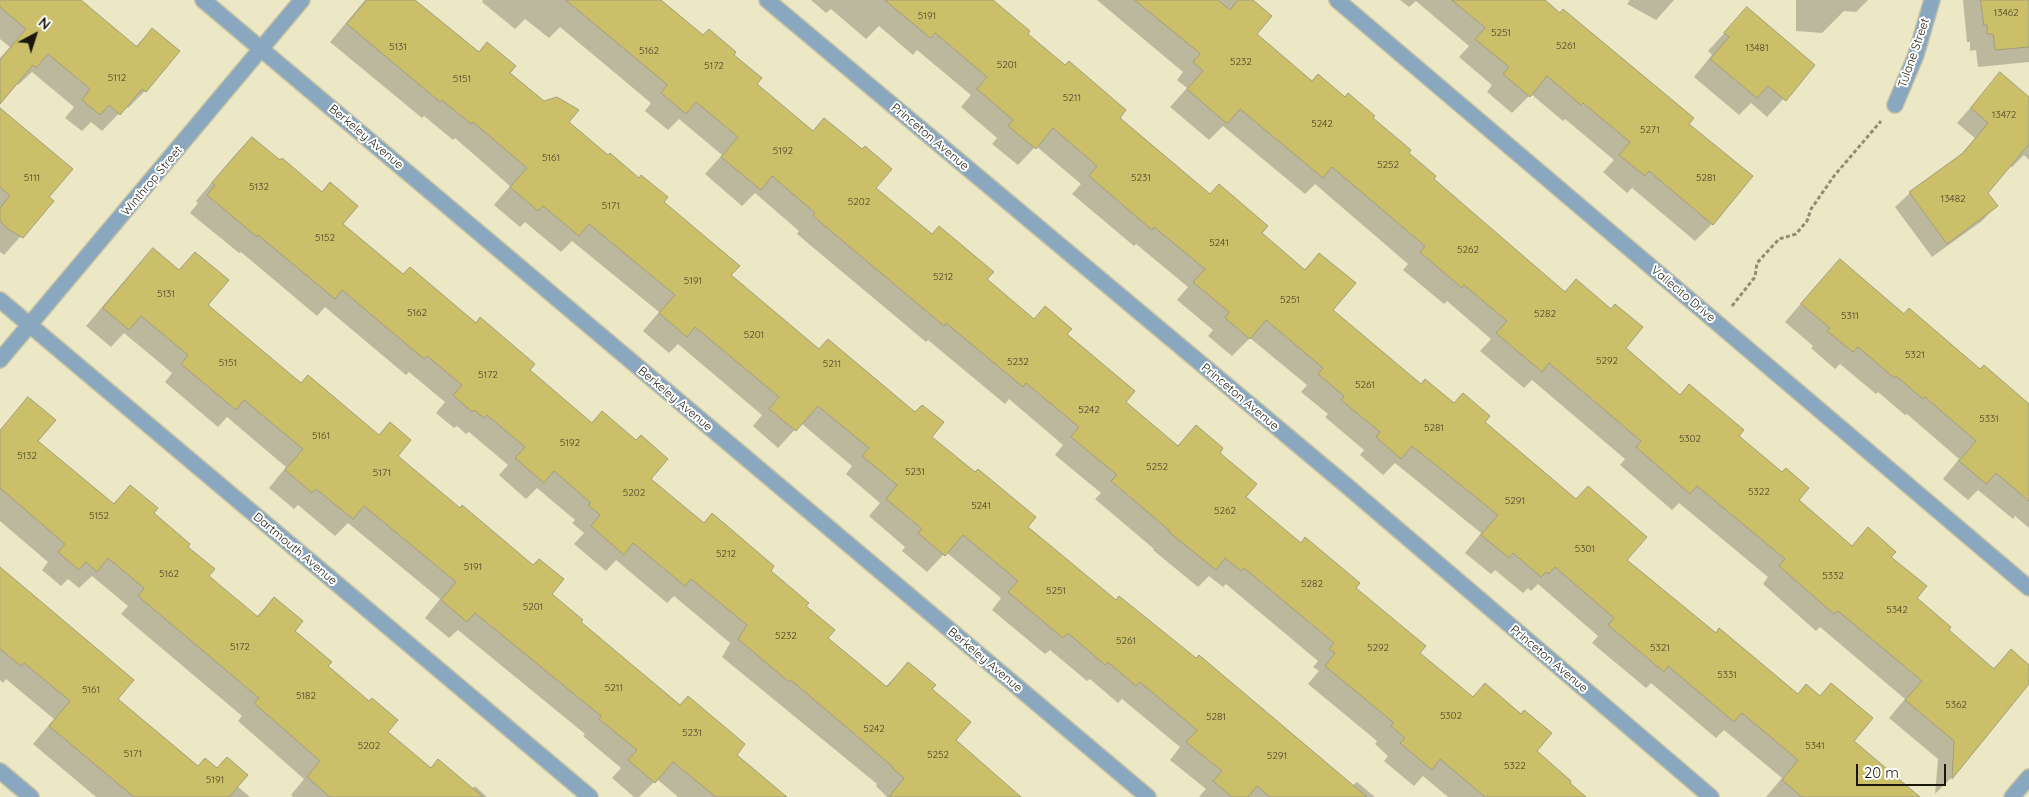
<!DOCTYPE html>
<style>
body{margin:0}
#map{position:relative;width:2029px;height:797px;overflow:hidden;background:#ece7c5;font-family:Quicksand,sans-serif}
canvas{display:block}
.north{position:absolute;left:10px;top:10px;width:50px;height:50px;-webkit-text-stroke:4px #fff;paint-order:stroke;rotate:40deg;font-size:14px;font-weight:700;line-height:20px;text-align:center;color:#1a180c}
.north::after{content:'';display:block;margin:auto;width:18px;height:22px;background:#1a180c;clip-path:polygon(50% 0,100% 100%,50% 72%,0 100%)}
.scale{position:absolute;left:1856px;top:764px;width:90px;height:22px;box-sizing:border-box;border:2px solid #1a180c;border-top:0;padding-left:6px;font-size:15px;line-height:18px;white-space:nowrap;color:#1a180c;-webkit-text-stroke:4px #fff;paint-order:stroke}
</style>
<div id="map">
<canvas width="2029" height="797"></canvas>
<div class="north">N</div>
<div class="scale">20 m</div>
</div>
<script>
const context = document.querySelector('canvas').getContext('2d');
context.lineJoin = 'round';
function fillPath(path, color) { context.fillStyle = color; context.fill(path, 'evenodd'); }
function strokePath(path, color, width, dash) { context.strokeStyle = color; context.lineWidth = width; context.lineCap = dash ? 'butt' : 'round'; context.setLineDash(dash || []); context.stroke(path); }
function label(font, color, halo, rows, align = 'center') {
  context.font = font + ' Quicksand,sans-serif'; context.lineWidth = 4; context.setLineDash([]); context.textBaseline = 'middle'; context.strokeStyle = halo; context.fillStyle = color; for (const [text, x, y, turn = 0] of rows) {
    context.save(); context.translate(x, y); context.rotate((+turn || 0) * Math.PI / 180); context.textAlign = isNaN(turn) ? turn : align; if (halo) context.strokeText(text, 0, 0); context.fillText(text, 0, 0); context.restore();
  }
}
fillPath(new Path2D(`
 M 0,0 L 81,0 L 135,47 L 152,30 L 145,91 L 128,108 L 126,106 L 102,131 L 91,122 L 82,131 L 65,118 L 74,107 L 32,72 L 18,85 L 16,83 L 0,102 L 0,58 L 10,47 L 0,39 Z
 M 365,0 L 414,0 L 478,53 L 509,73 L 662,202 L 729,276 L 818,350 L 930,437 L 1026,527 L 1116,602 L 1352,786 L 1357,782 L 1375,797 L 1199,797 L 1206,789 L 1170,760 L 1180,747 L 1122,699 L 1118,703 L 1090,679 L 1087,681 L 1050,650 L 1045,654 L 992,610 L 1001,598 L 946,552 L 927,572 L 902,551 L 905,547 L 869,516 L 880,503 L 846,474 L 852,466 L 801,423 L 778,448 L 753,426 L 762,415 L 678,344 L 669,353 L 643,331 L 659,312 L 572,241 L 561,252 L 525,222 L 520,227 L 494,205 L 510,186 L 455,138 L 453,140 L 424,116 L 422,118 L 330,42 Z
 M 483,0 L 659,0 L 703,37 L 732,55 L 756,84 L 812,132 L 824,119 L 875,188 L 1033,320 L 1045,308 L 1065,335 L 1124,402 L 1177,447 L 1196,427 L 1218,453 L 1245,498 L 1354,588 L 1419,653 L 1472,698 L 1485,685 L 1535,751 L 1584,797 L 1448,797 L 1423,776 L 1414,786 L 1384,761 L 1388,756 L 1375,744 L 1377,741 L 1308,684 L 1319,671 L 1313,667 L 1318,661 L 1226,584 L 1223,587 L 1209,576 L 1198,587 L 1153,550 L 1154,549 L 1095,499 L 1101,493 L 1055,455 L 1063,445 L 1009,399 L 1005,404 L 928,340 L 926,342 L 797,234 L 799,231 L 755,193 L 742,206 L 705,174 L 722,155 L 679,119 L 668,130 L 645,111 L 651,103 L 560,27 L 549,38 L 525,19 L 515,29 L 482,2 Z
 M 811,0 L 991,0 L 1118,118 L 1209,195 L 1304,270 L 1319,255 L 1331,310 L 1421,385 L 1453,404 L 1463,394 L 1483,422 L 1575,500 L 1588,487 L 1626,560 L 1715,634 L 1797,695 L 1806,686 L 1819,697 L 1831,685 L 1852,741 L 1919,797 L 1766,797 L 1782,778 L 1724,730 L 1716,738 L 1651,683 L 1646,688 L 1592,643 L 1598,636 L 1538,584 L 1531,591 L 1528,588 L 1523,593 L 1495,570 L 1491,574 L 1465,553 L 1481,533 L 1395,463 L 1383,475 L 1360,455 L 1364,450 L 1325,417 L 1328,414 L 1301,392 L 1307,385 L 1250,338 L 1232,356 L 1208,336 L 1213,330 L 1177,300 L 1188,287 L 1136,244 L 1134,246 L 1072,194 L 1081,184 L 1036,146 L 1018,165 L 992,144 L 997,138 L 961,107 L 971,95 L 917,50 L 913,55 L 879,26 L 866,39 L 831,9 L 826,13 Z
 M 1097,0 L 1252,0 L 1255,35 L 1311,82 L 1372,118 L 1432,179 L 1564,292 L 1576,281 L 1624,348 L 1680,396 L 1737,436 L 1797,501 L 1851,547 L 1868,529 L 1889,557 L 1915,598 L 1947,630 L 1993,669 L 2011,651 L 2029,666 L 2029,682 L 1951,778 L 1935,794 L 1938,759 L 1889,718 L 1905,699 L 1820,627 L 1816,631 L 1763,584 L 1768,577 L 1679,503 L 1672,510 L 1620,465 L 1625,459 L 1532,380 L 1524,388 L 1480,351 L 1491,339 L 1447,301 L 1444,304 L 1403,270 L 1408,264 L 1315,184 L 1305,194 L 1223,126 L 1209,140 L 1170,107 L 1187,88 L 1177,80 L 1183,72 Z
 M 1400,0 L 1543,0 L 1688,124 L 1712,224 L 1695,241 L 1632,188 L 1627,193 L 1603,172 L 1614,160 L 1565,119 L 1563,121 L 1531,94 L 1512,113 L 1487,92 L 1492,85 L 1459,57 L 1469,46 L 1416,1 L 1409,7 Z
 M 1630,0 L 1674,0 L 1656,20 L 1627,4 Z
 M 1796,0 L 1868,0 L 1856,12 L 1844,11 L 1822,33 L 1796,31 Z
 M 1963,0 L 2029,0 L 2029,62 L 1978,67 L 1976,50 L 1970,51 L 1970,42 L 1967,42 Z
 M 1747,8 L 1814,65 L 1767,117 L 1751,103 L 1739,115 L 1694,77 L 1712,55 L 1708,51 Z
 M 2000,74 L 2029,98 L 2029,160 L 2024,155 L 2012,167 L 2009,166 L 1986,193 L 1996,206 L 1982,221 L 1932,257 L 1895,207 L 1910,193 L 1958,158 L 1975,138 L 1957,123 Z
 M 0,109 L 47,197 L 52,201 L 4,255 L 0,252 Z
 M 252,138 L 341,224 L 403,276 L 528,370 L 590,424 L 602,412 L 649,479 L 703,524 L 712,515 L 804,606 L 826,638 L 885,687 L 908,664 L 931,690 L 955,740 L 1020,797 L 887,797 L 876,786 L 877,784 L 722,657 L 730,643 L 674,596 L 667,603 L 616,560 L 606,571 L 574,544 L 584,533 L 572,523 L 575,520 L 537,488 L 526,499 L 499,475 L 508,465 L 469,432 L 466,434 L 457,426 L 454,428 L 436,413 L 445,402 L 409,372 L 406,375 L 325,307 L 317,316 L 241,252 L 239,253 L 190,213 L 198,203 L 196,201 L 235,155 Z
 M 153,250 L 178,271 L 195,253 L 206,306 L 300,384 L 378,436 L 390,424 L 396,457 L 580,622 L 785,797 L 678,797 L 657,779 L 639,797 L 634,797 L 612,778 L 621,768 L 583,736 L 585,734 L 458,630 L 449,638 L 425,618 L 440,599 L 348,523 L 335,536 L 298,505 L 294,509 L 269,488 L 286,467 L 227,417 L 218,427 L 165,382 L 172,373 L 124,333 L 111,347 L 86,326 L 136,267 Z
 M 1840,260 L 1904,315 L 2029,405 L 2029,528 L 2015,516 L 2013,519 L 1978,490 L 1968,500 L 1943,479 L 1959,459 L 1907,414 L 1905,415 L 1878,392 L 1876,394 L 1840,364 L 1835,369 L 1811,348 L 1813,346 L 1785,322 L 1823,278 Z
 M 28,399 L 36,442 L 113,504 L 130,487 L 152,513 L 186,547 L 207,576 L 256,617 L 274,599 L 293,631 L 386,732 L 430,769 L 472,789 L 475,786 L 487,797 L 293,797 L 291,795 L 304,779 L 238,721 L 242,716 L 121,614 L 128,606 L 92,576 L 79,588 L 68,579 L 61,586 L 42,570 L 48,562 L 0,521 L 0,430 Z
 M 0,576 L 116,699 L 198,767 L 237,786 L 250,797 L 96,797 L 33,744 L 54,719 L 6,679 L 3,683 L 0,680 Z`), '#0003');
const building = new Path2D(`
 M 0,0 L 81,0 L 137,47 L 152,28 L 180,51 L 146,92 L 142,89 L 120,115 L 109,105 L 100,115 L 82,100 L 90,89 L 48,54 L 36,68 L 33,65 L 0,104 L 0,60 L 26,29 L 0,7 Z
 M 367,0 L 415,0 L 479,52 L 487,42 L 516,66 L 510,73 L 544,101 L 557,97 L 579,110 L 569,122 L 608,155 L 610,153 L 639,178 L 641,175 L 668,197 L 664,202 L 740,266 L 731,275 L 819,349 L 828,339 L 915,412 L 922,405 L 944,422 L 932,437 L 975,472 L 978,469 L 1036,517 L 1028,527 L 1116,600 L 1119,596 L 1196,658 L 1199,655 L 1367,797 L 1270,797 L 1257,786 L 1248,797 L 1232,797 L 1213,781 L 1222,771 L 1186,742 L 1197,730 L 1140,682 L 1136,686 L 1108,662 L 1105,665 L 1068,633 L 1063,638 L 1008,592 L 1018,581 L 963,535 L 945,556 L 918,533 L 922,529 L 886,499 L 897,485 L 862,456 L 869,448 L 818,406 L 796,431 L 769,409 L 779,397 L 695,327 L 687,337 L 659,313 L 675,295 L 589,224 L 579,236 L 543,206 L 538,211 L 510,187 L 527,168 L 473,122 L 471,124 L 442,100 L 440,102 L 347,24 Z
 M 566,0 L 661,0 L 703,35 L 709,29 L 736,52 L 734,55 L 762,78 L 757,84 L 813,131 L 824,118 L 862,149 L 865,146 L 892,169 L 876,188 L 932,234 L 939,226 L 994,272 L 987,279 L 1034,319 L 1045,306 L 1072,329 L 1067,334 L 1135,391 L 1126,402 L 1178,446 L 1196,425 L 1223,448 L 1220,453 L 1257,484 L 1246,497 L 1301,543 L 1305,537 L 1360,583 L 1356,588 L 1426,646 L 1420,653 L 1473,697 L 1485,683 L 1521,714 L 1524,710 L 1552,733 L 1537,751 L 1571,781 L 1570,783 L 1586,797 L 1485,797 L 1440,759 L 1432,770 L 1400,743 L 1405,738 L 1391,726 L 1394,723 L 1325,666 L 1335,653 L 1329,649 L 1334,643 L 1244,568 L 1241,571 L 1225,558 L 1216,570 L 1169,532 L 1170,531 L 1111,481 L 1117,475 L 1071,437 L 1079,427 L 1026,383 L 1023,387 L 946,323 L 944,326 L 813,216 L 815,213 L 772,176 L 761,190 L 721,157 L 738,137 L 696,102 L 686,114 L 661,93 L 667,85 Z
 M 885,0 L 993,0 L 1030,31 L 1028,34 L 1065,65 L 1069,61 L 1126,110 L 1120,118 L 1210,194 L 1219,184 L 1268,226 L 1262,233 L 1305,270 L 1319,253 L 1356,283 L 1333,310 L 1421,384 L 1425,379 L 1454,403 L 1463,393 L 1490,416 L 1485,422 L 1576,499 L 1588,486 L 1647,537 L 1627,560 L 1716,633 L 1719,628 L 1798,694 L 1806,684 L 1820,696 L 1831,683 L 1873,718 L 1854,741 L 1920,797 L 1802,797 L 1782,780 L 1798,760 L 1742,713 L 1734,722 L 1668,666 L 1664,672 L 1608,625 L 1614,618 L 1555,567 L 1549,574 L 1546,572 L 1541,577 L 1513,553 L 1509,558 L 1481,535 L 1498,515 L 1412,446 L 1401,459 L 1376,437 L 1380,432 L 1341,400 L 1344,396 L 1318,374 L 1323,368 L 1266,320 L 1250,339 L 1225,318 L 1229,312 L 1193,282 L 1205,269 L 1154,227 L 1152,230 L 1089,176 L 1097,166 L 1053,128 L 1036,149 L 1008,126 L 1013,120 L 977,89 L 987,77 L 935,33 L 931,38 Z
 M 1135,0 L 1218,0 L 1230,10 L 1238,0 L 1253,0 L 1272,16 L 1257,34 L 1312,81 L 1318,74 L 1345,97 L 1348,93 L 1375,116 L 1373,118 L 1411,150 L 1409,153 L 1436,176 L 1434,179 L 1565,292 L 1576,279 L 1611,309 L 1615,304 L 1643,327 L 1626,348 L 1680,395 L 1689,384 L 1744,430 L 1739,436 L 1782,472 L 1786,468 L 1809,488 L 1799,500 L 1852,546 L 1868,527 L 1896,552 L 1891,557 L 1927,586 L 1917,598 L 1951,627 L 1949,630 L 1994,669 L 2011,649 L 2029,665 L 2029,684 L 1952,779 L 1954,741 L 1905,700 L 1922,681 L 1838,611 L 1834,614 L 1779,566 L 1785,559 L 1697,486 L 1690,494 L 1636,447 L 1641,441 L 1549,363 L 1542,372 L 1496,333 L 1507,321 L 1464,285 L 1462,288 L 1420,252 L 1425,246 L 1332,167 L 1323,178 L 1240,109 L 1227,124 L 1187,89 L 1203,71 L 1193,62 L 1200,54 Z
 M 1452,0 L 1545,0 L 1560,13 L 1563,9 L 1694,118 L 1689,124 L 1753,176 L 1713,225 L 1649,171 L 1645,176 L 1619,155 L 1630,142 L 1583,103 L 1581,105 L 1547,76 L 1530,97 L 1503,74 L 1509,67 L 1475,39 L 1485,28 Z
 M 1981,0 L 2029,0 L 2029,47 L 1995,50 L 1993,34 L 1987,34 L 1987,25 L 1984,25 Z
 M 1747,7 L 1815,65 L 1786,101 L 1768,86 L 1757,98 L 1710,59 L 1729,37 L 1724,33 Z
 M 2000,72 L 2029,97 L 2029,144 L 1988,193 L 1998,206 L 1947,244 L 1909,192 L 1963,153 L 1988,123 L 1971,108 Z
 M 0,108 L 73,169 L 49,197 L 54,201 L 23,238 L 8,229 L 0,221 L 0,208 L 10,196 L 0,187 Z
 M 252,137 L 280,160 L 282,158 L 322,192 L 330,182 L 358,206 L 343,224 L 403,274 L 410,267 L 476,323 L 480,317 L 535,364 L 530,370 L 592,423 L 602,411 L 636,440 L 641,435 L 668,459 L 651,479 L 704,523 L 712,513 L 774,566 L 771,571 L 809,603 L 806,606 L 835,630 L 828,638 L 887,687 L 908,662 L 936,685 L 932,689 L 971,722 L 956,740 L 1021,797 L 889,797 L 904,778 L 892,768 L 893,767 L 791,680 L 789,682 L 738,639 L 747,625 L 691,579 L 685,586 L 633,543 L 624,555 L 591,526 L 600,515 L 588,505 L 591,503 L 554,471 L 544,483 L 515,458 L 525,447 L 487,415 L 484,418 L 474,410 L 472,412 L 453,395 L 462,385 L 427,356 L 424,359 L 342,290 L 335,299 L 258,235 L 257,237 L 207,195 L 215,185 L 212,183 Z
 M 153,248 L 179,270 L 195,252 L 229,280 L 208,305 L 301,383 L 308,375 L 379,435 L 390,422 L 411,440 L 398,456 L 460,508 L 462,505 L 533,565 L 539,559 L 564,579 L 552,594 L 583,620 L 581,622 L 680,705 L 688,696 L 745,744 L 737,755 L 787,797 L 716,797 L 673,762 L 655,783 L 628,760 L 637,750 L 599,719 L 601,716 L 475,613 L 467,622 L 441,600 L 456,582 L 364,506 L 353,519 L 316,489 L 312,493 L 285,470 L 303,449 L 244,400 L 236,410 L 181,364 L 188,355 L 141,316 L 129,330 L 103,308 Z
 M 1840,259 L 1904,314 L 1909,308 L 1980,369 L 1984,365 L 2029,404 L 2029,501 L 1996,473 L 1986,484 L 1959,461 L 1976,441 L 1925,397 L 1923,399 L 1896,376 L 1894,378 L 1858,347 L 1853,352 L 1827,331 L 1830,328 L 1801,304 Z
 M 28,397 L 56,420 L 38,441 L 114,504 L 130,485 L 158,508 L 154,513 L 190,544 L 188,547 L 215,569 L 209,576 L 258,617 L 274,597 L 303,621 L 295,631 L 332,662 L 328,666 L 369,701 L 372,698 L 398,720 L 388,732 L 431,768 L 438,759 L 483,797 L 330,797 L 307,777 L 320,761 L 254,703 L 259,698 L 138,596 L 144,588 L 108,558 L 97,572 L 86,562 L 79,570 L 58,552 L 65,544 L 0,488 L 0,431 Z
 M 0,567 L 134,680 L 118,699 L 198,766 L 205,758 L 217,768 L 227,757 L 248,775 L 229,797 L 134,797 L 49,726 L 70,701 L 24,663 L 21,666 L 0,649 Z`);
fillPath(building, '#ccbf6a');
strokePath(building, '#a29d7d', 1);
const minor = new Path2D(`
 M 203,0 L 1148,797
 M 767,0 L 1347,486 L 1711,797
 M 1337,0 L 2029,588
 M 1895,105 L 1916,55 L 1932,0
 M 0,300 L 590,797
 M 0,360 L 302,0
 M 0,771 L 31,797
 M 2012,797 L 2029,777`);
strokePath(minor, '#c6c2a4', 18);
strokePath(new Path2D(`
 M 1732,306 L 1755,277 L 1757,263 L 1779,239 L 1796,234 L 1807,221 L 1811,209 L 1834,176 L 1881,121`), '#918d75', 3, [4, 2.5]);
strokePath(minor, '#89a7bf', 15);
label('10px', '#464224', null, [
 ["13462",2006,13],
 ["5191",927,16],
 ["5251",1501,33],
 ["5261",1566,46],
 ["5131",398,47],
 ["13481",1757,48],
 ["5162",649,51],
 ["5232",1241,62],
 ["5201",1007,65],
 ["5172",714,66],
 ["5112",117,78],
 ["5151",462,79],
 ["5211",1072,98],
 ["13472",2004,115],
 ["5242",1322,124],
 ["5271",1650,130],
 ["5192",783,151],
 ["5161",551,158],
 ["5252",1388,165],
 ["5111",32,178],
 ["5231",1141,178],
 ["5281",1706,178],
 ["5132",259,187],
 ["13482",1953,199],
 ["5202",859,202],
 ["5171",611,206],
 ["5152",325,238],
 ["5241",1219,243],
 ["5262",1468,250],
 ["5212",943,277],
 ["5191",693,281],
 ["5131",166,294],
 ["5251",1290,300],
 ["5162",417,313],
 ["5282",1545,314],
 ["5311",1850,316],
 ["5201",754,335],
 ["5321",1915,355],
 ["5292",1607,361],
 ["5232",1018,362],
 ["5151",228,363],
 ["5211",832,364],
 ["5172",488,375],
 ["5261",1365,385],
 ["5242",1089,410],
 ["5331",1989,419],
 ["5281",1434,428],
 ["5161",321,436],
 ["5302",1690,439],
 ["5192",570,443],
 ["5132",27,456],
 ["5252",1157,467],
 ["5231",915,472],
 ["5171",382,473],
 ["5322",1759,492],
 ["5202",634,493],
 ["5291",1515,501],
 ["5241",981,506],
 ["5262",1225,511],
 ["5152",99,516],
 ["5301",1585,549],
 ["5212",726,554],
 ["5191",473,567],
 ["5162",169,574],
 ["5332",1833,576],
 ["5282",1312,584],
 ["5251",1056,591],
 ["5201",533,607],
 ["5342",1897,610],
 ["5232",786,636],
 ["5261",1126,641],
 ["5172",240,647],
 ["5292",1378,648],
 ["5321",1660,648],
 ["5331",1727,675],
 ["5211",614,688],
 ["5161",91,690],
 ["5182",306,696],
 ["5362",1956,705],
 ["5302",1451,716],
 ["5281",1216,717],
 ["5242",874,729],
 ["5231",692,733],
 ["5202",369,746],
 ["5341",1815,746],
 ["5171",133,754],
 ["5252",938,755],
 ["5291",1277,756],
 ["5322",1515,766],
 ["5191",215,780]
]);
label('12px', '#1a180c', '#fff', [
 ["Tulane Street",1914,53,-71],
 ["Berkeley Avenue",366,137,40],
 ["Princeton Avenue",930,137,40],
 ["Winthrop Street",152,181,-50],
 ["Vallecito Drive",1683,294,40],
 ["Princeton Avenue",1240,397,40],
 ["Berkeley Avenue",675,399,40],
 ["Dartmouth Avenue",295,549,40],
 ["Princeton Avenue",1549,659,40],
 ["Berkeley Avenue",985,660,40]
]);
</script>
